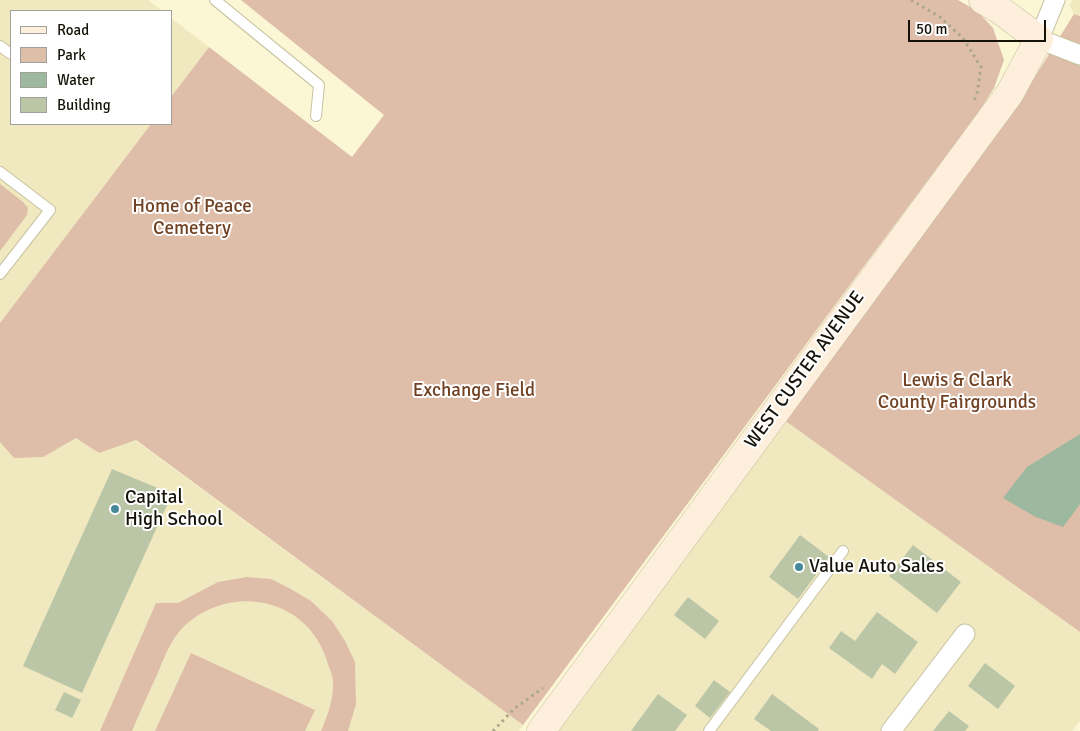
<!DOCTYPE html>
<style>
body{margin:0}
#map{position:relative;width:1080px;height:731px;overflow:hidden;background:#fbf6d4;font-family:Signika,sans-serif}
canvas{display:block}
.legend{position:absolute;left:10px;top:10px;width:162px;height:115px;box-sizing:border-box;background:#fff;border:1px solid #a1a19c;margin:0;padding:6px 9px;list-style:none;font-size:15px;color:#151308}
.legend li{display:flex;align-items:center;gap:10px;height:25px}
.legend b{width:25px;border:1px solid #a1a19c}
.scale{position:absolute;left:908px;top:20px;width:138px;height:22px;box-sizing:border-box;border:2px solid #151308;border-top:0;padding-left:6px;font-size:15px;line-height:18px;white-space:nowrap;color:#151308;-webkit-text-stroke:4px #fff;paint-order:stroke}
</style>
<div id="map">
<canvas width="1080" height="731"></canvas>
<ul class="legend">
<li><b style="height:6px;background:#fdefdc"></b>Road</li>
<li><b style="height:14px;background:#debda9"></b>Park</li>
<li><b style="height:14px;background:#9cb99f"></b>Water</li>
<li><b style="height:14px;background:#bbc6a7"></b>Building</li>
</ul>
<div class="scale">50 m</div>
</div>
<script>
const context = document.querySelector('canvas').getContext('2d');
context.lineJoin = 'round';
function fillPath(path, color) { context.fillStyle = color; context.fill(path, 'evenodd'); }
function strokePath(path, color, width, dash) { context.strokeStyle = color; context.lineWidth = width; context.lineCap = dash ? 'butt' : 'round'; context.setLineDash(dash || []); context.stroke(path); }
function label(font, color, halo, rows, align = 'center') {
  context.font = font + ' Signika,sans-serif'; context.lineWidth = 4; context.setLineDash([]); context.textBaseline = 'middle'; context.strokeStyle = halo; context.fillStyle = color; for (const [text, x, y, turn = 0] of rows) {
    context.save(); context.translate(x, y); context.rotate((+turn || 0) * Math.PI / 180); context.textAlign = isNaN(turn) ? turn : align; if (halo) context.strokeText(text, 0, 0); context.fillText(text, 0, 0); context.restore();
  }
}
fillPath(new Path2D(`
 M 0,0 L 148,0 L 163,11 L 11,11 L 11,124 L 151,124 L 0,323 Z
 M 1073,0 L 1080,0 L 1080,16 L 1074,14 L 1069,5 Z
 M 171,18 L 209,47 L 171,97 Z
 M 0,341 L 523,725 L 519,731 L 0,731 Z
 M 784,420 L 1080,632 L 1080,721 L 1072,731 L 555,731 Z`), '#f0e9c0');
fillPath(new Path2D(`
 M 241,0 L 958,0 L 977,11 L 993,28 L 1004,60 L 994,88 L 980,110 L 523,725 L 136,440 L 99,453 L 76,438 L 43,457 L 14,458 L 0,442 L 0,323 L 151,124 L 171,124 L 171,97 L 209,47 L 352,157 L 384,115 Z
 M 1074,14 L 1080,16 L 1080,632 L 784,420 L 1028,88 Z
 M 0,184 L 23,202 L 28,208 L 27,215 L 0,251 Z
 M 247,577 L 271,579 L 289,588 L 311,601 L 332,621 L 345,641 L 355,662 L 356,704 L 348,731 L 321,731 C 328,715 334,698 333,680 C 332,673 328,665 326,658 C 307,600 236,584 190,621 C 172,635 165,656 157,675 C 148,694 140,712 132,731 L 100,731 L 156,603 L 178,603 L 218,582 Z
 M 191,653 L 315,710 L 305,731 L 155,731 Z`), '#debda9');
fillPath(new Path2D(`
 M 1080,434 L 1080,504 L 1063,527 L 1036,517 L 1003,498 L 1027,467 Z`), '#9cb99f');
fillPath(new Path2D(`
 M 112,469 L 172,494 L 82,693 L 23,666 Z
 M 800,535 L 829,557 L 798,599 L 769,577 Z
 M 913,545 L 961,582 L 937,613 L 889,576 Z
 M 688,597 L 719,621 L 705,639 L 674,615 Z
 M 877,612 L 918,642 L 895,674 L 882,664 L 872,679 L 829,648 L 841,631 L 855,641 Z
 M 985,663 L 1015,686 L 998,709 L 968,686 Z
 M 714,680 L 730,692 L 710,718 L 695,706 Z
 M 64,692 L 81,700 L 72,718 L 55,710 Z
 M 658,694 L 687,715 L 675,731 L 631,731 Z
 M 772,694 L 819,729 L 818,731 L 771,731 L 754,719 Z
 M 949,711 L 969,726 L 965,731 L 933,731 Z`), '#bbc6a7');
const lane = new Path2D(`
 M 215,0 L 319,85 L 316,116
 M 0,46 L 11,54
 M 0,172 L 50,210 L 0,274
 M 709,731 L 843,551`);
const street = new Path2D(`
 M 1055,0 L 1039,39 L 1080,55
 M 891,731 L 965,634`);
const secondary = new Path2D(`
 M 541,731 L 1010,93 L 1039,39 L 1000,10 L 983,0`);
strokePath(lane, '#c7c2a1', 12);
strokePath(street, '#c7c2a1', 21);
strokePath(secondary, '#c7c2a1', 29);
strokePath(new Path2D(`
 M 911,0 L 940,17 L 963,38 L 981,67 L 977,94 L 973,103
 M 493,731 L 514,709 L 543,688`), '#aba78d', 3, [2.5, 4]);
strokePath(lane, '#fff', 10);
strokePath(street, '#fff', 19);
strokePath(secondary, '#fdefdc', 28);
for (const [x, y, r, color] of [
 [115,509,5,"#46879a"],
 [799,567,5,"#46879a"]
]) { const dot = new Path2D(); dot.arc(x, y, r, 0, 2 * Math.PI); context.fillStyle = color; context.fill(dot); strokePath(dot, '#fff', 2); }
label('19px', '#714223', '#fff', [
 ["Home of Peace",192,207],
 ["Cemetery",192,229],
 ["Lewis & Clark",957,381],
 ["County Fairgrounds",957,403],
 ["Exchange Field",474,391]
]);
label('19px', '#151308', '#fff', [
 ["WEST CUSTER AVENUE",805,370,-54]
]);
label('19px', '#151308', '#fff', [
 ["Capital",125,498],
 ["High School",125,520],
 ["Value Auto Sales",809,567]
], 'left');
</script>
